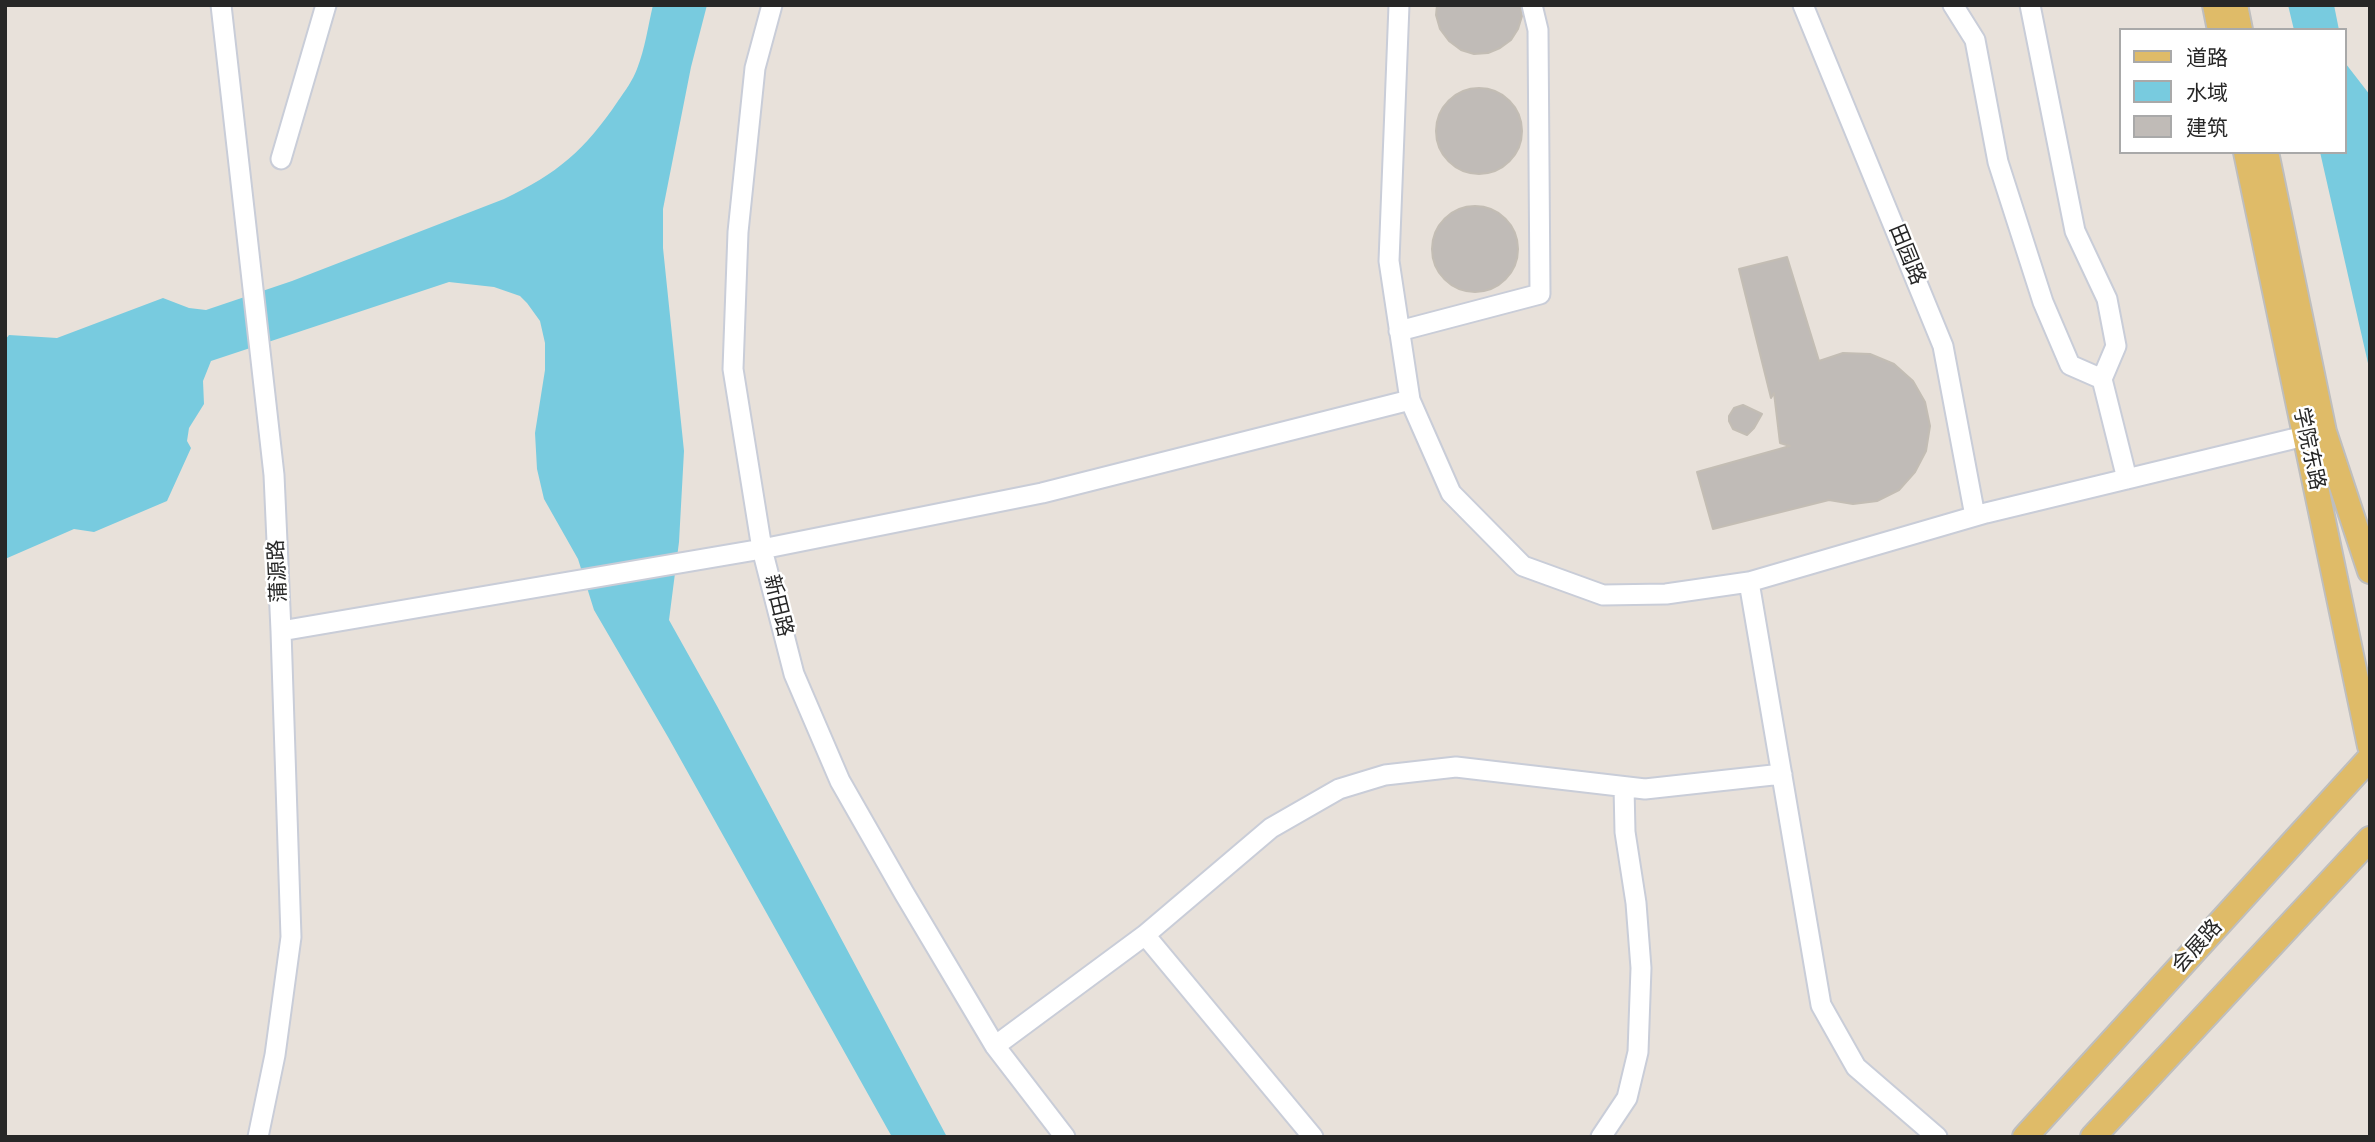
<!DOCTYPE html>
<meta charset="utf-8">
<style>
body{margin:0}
#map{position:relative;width:2375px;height:1142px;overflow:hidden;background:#e8e1da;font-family:"Titillium Web","Noto Sans SC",sans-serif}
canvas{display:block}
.frame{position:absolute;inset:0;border:7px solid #272727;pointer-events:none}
.legend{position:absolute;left:2119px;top:28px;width:228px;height:126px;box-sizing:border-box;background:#fff;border:2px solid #a9a9a9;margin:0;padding:9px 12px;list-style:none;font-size:21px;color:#272727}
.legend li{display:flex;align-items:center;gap:14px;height:35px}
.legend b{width:35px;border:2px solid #a9a9a9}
</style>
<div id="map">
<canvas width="2375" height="1142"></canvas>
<div class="frame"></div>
<ul class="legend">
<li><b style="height:9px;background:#dfbb68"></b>道路</li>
<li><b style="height:19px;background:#78cbdf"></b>水域</li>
<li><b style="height:19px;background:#c0bbb7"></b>建筑</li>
</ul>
</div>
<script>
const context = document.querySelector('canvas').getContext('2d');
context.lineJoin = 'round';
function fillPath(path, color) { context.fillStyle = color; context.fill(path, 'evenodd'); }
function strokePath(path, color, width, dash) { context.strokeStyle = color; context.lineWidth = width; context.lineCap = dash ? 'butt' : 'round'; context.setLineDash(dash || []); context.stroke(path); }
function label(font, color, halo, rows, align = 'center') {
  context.font = font + ' "Titillium Web","Noto Sans SC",sans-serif'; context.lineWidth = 5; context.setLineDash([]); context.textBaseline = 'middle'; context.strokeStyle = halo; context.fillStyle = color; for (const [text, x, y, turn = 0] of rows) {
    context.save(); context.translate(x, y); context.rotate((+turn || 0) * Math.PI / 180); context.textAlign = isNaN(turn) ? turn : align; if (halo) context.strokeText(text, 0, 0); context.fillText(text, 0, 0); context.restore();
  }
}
fillPath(new Path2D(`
 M 653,5 L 707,5 L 691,67 L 663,209 L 663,248 L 684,451 L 679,542 L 669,620 L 717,706 L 947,1137 L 892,1137 L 668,737 L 594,610 L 578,559 L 544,499 L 537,469 L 535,433 L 545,370 L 545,343 L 540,321 L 527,303 L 520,296 L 494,287 L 449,282 L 211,361 L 203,381 L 204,404 L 189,428 L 187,441 L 191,448 L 167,501 L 94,532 L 74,529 L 5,559 L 5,340 L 9,335 L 57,338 L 163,298 L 189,308 L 206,310 L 292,281 L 504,199 C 557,174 585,150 618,101 C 625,91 633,80 637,69 C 645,49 648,26 653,5 Z
 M 2288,5 L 2334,5 L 2339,30 L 2294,30 Z
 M 2345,58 L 2346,64 L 2370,95 L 2370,372 L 2320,152 L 2345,152 Z`), '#78cbdf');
const building = new Path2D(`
 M 1437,5 L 1520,5 L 1522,16 L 1518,29 L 1511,40 L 1500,48 L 1488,53 L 1474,54 L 1461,50 L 1449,41 L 1440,29 L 1436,15 Z
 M1436 131a43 43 0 1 1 86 0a43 43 0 1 1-86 0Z
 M1432 249a43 43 0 1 1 86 0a43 43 0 1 1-86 0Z
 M 1787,257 L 1819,361 L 1843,353 L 1870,354 L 1894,364 L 1913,381 L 1925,402 L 1930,426 L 1926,451 L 1915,472 L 1899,490 L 1877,501 L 1853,504 L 1829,500 L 1713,529 L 1697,472 L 1790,446 L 1780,443 L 1774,393 L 1771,398 L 1739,269 Z
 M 1743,405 L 1762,414 L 1754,428 L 1747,435 L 1733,429 L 1729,421 L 1729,416 L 1734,408 Z`);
fillPath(building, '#c0bbb7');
strokePath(building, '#c3bdb4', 2);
const minor = new Path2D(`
 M 221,5 L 274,475 L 281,631 L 291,937 L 275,1055 L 258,1137
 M 772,5 L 755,68 L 738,232 L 733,369 L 762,549 L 794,674 L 840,781 L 904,893 L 995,1046 L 1065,1137
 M 1399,5 L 1389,261 L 1410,400 L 1451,493 L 1523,566 L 1603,595 L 1666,594 L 1749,582 L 1986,513 L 2317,433
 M 1803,5 L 1943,346 L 1975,516
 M 1953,5 L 1975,40 L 1998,162 L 2043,302 L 2070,365 L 2102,379 L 2127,479
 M 2030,5 L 2075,231 L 2107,299 L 2116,346 L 2102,379
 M 281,159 L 326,5
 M 1399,331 L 1540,294 L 1538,30 L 1532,5
 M 1749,582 L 1821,1005 L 1856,1067 L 1937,1137
 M 281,631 L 762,549 L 1042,493 L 1410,400
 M 1145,935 L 1313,1137
 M 995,1046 L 1145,935 L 1271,828 L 1339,789 L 1385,775 L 1456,767 L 1645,789 L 1782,774
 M 1601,1137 L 1627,1098 L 1638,1052 L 1641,968 L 1636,903 L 1625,832 L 1624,787`);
const major = new Path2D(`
 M 2215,5 L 2220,30
 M 2235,5 L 2240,30
 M 2246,152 L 2370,746
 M 2266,152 L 2324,432 L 2370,571
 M 2025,1137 L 2370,758
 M 2093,1137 L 2370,839`);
strokePath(minor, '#c9cdd8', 23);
strokePath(major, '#bebebe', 28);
strokePath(minor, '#fff', 19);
strokePath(major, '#dfbb68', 24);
label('21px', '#272727', '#fff', [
 ["田园路",1906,255,68],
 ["学院东路",2308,449,78],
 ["蒲源路",279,571,-93],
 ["新田路",777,606,76],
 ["会展路",2198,947,-48]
]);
</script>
